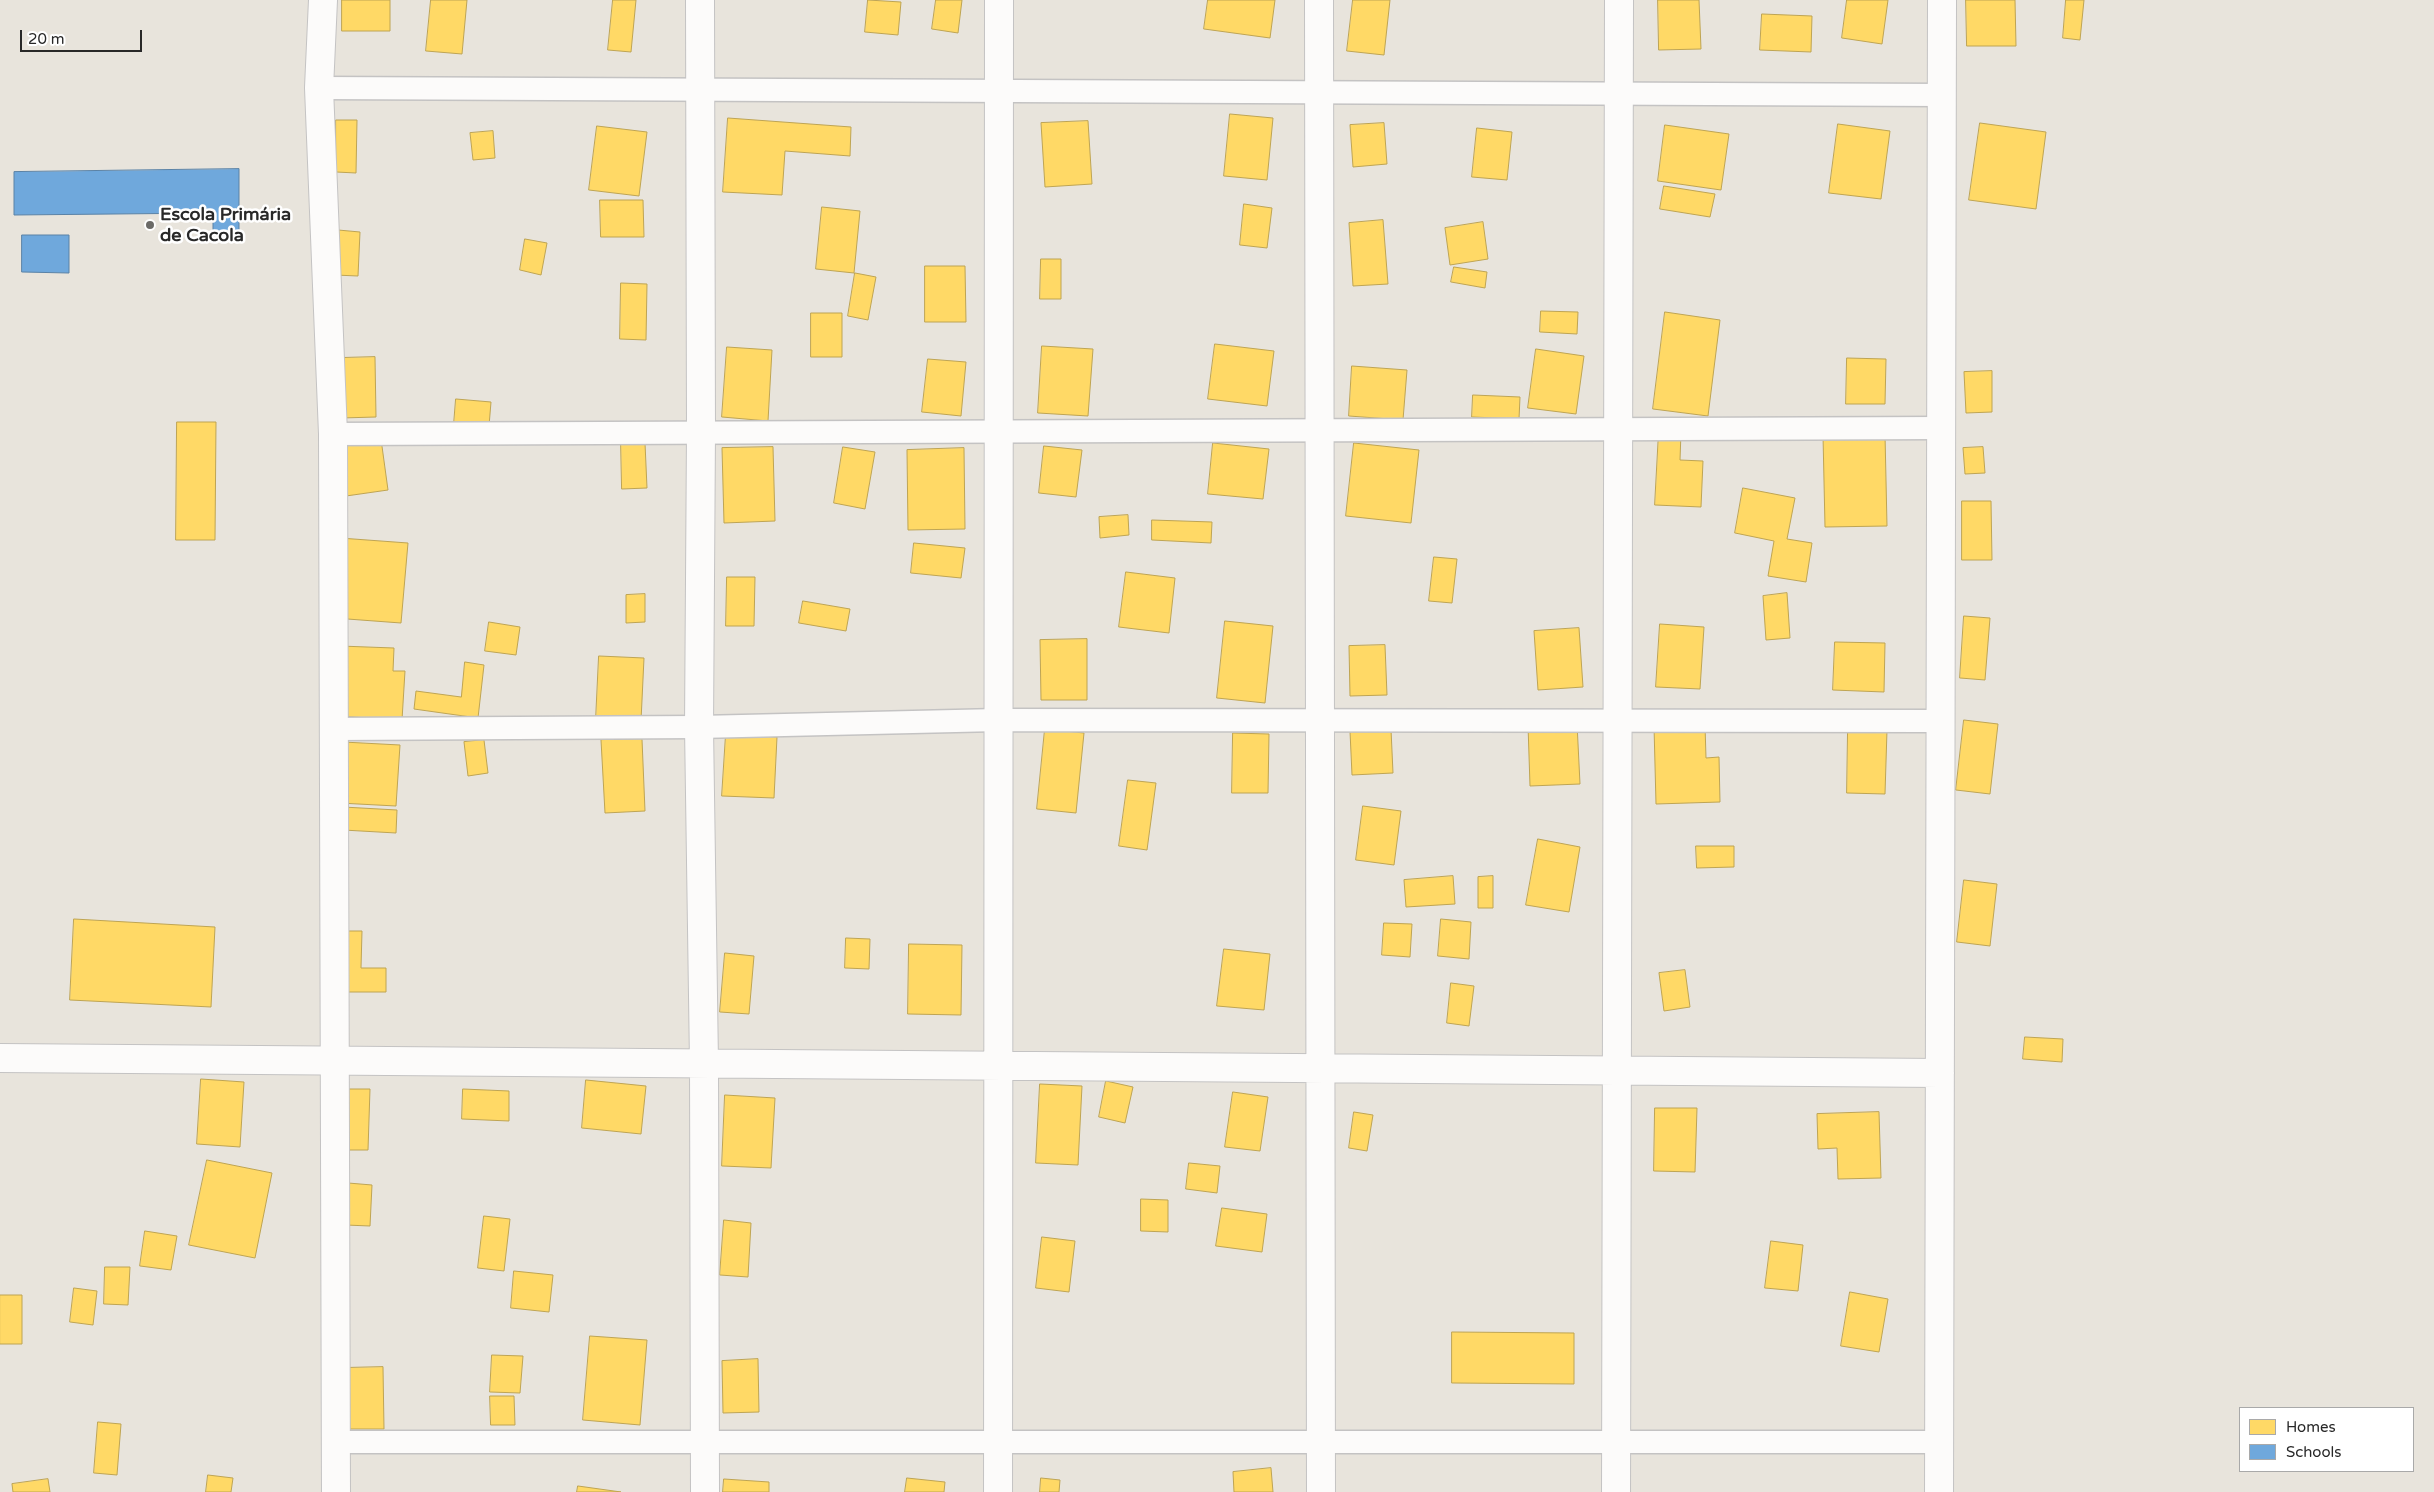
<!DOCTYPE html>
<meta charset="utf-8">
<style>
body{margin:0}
#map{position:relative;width:2434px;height:1492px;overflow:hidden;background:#e8e4dc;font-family:"Varela Round",sans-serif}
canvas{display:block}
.legend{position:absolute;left:2239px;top:1407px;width:175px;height:65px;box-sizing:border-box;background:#fff;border:1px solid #a9a9a9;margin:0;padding:6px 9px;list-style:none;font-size:15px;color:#282828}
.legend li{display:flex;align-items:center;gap:10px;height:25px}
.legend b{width:25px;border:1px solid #a9a9a9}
.scale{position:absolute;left:20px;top:30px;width:122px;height:22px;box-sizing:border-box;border:2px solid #282828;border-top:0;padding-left:6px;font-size:15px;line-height:18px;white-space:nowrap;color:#282828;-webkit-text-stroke:4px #fff;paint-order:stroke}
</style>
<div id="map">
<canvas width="2434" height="1492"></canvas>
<ul class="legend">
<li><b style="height:14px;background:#ffd966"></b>Homes</li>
<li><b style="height:14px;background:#6fa8dc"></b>Schools</li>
</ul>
<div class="scale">20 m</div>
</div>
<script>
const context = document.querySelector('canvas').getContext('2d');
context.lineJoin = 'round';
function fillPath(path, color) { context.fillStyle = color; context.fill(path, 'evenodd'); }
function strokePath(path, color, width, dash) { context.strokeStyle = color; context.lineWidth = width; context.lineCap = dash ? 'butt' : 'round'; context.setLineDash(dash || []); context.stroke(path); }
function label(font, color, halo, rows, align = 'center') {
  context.font = font + ' "Varela Round",sans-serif'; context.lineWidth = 5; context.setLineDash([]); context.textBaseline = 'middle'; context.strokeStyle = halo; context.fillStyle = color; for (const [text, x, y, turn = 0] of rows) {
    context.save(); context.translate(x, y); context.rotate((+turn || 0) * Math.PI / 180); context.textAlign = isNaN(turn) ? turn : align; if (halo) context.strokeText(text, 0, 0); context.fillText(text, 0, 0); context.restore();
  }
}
const homes = new Path2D(`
 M 342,0 L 390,0 L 390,31 L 342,31 Z
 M 431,0 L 467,0 L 462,54 L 426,51 Z
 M 613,0 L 636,0 L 631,52 L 608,50 Z
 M 868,0 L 901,2 L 898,35 L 865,32 Z
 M 936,0 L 962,0 L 958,33 L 932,29 Z
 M 1208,0 L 1275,0 L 1270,38 L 1204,29 Z
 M 1353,0 L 1390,0 L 1384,55 L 1347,51 Z
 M 1658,0 L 1699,0 L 1701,49 L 1659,50 Z
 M 1847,0 L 1888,0 L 1882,44 L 1842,38 Z
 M 1966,0 L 2015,0 L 2016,46 L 1967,46 Z
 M 2066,0 L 2084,0 L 2080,40 L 2063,38 Z
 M 1762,14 L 1812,16 L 1811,52 L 1760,50 Z
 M 1230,114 L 1273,118 L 1267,180 L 1224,176 Z
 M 728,118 L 851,127 L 850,156 L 785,151 L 782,195 L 723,192 Z
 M 336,120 L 357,120 L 356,173 L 336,172 Z
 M 1088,121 L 1092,184 L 1045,187 L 1041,123 Z
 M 1384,123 L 1387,164 L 1353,167 L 1350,125 Z
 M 1980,123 L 2046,132 L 2036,209 L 1969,200 Z
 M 1838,124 L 1890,131 L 1881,199 L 1829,193 Z
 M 1665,125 L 1729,134 L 1721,190 L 1658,181 Z
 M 597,126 L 647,132 L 639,196 L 589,190 Z
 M 1477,128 L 1512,132 L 1507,180 L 1472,177 Z
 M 493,131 L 495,158 L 473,160 L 470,133 Z
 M 1664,186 L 1715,194 L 1710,217 L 1660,209 Z
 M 600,200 L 643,200 L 644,237 L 601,237 Z
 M 1244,204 L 1272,208 L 1267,248 L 1240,245 Z
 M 822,207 L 860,211 L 854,273 L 816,269 Z
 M 1383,220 L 1388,284 L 1353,286 L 1349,223 Z
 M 1483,222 L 1488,259 L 1450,265 L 1445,228 Z
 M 338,230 L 360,232 L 358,276 L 334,275 Z
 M 525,239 L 547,243 L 541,275 L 520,270 Z
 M 1041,259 L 1061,259 L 1061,299 L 1040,299 Z
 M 925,266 L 965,266 L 966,322 L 925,322 Z
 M 1454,267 L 1487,272 L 1485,288 L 1451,282 Z
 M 855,273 L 876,277 L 868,320 L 848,316 Z
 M 621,283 L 647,284 L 646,340 L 620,339 Z
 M 1541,311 L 1578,312 L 1577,334 L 1540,332 Z
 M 1665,312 L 1720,320 L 1708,416 L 1653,409 Z
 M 811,313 L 842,313 L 842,357 L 811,357 Z
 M 1215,344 L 1274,351 L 1267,406 L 1208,399 Z
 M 1042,346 L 1093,349 L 1088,416 L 1038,413 Z
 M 727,347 L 772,350 L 768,421 L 722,417 Z
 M 1536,349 L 1584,356 L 1576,414 L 1528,408 Z
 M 375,357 L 376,417 L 341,418 L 340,358 Z
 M 1847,358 L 1886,359 L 1885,404 L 1846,404 Z
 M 928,359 L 966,362 L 961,416 L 922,412 Z
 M 1352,366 L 1407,370 L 1403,420 L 1349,416 Z
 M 1992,371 L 1992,412 L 1966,413 L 1964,372 Z
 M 1473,395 L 1520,397 L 1519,419 L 1472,417 Z
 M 456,399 L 491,402 L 489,426 L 454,424 Z
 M 177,422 L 216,422 L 215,540 L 176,540 Z
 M 1659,431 L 1681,432 L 1680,460 L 1703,461 L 1701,507 L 1655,505 Z
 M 1885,434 L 1887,526 L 1825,527 L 1823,435 Z
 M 381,439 L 388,490 L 346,496 L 340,445 Z
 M 621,443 L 645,443 L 647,488 L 622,489 Z
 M 1213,443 L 1269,449 L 1263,499 L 1208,494 Z
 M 1354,443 L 1419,450 L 1411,523 L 1346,516 Z
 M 1044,446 L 1082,450 L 1076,497 L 1039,493 Z
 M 773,447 L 775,521 L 724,523 L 722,448 Z
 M 843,447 L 875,452 L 865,509 L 834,503 Z
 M 1983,447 L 1985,473 L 1965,474 L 1963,448 Z
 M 964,448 L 965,529 L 908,530 L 907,450 Z
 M 1743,488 L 1795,498 L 1787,539 L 1812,543 L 1806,582 L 1768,576 L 1774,541 L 1735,533 Z
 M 1962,501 L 1991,501 L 1992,560 L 1962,560 Z
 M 1128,515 L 1129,535 L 1100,538 L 1099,517 Z
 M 1152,520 L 1212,522 L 1211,543 L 1152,540 Z
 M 340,538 L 408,543 L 401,623 L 334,618 Z
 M 914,543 L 965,548 L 961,578 L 911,573 Z
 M 1434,557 L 1457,559 L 1452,603 L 1429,601 Z
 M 1126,572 L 1175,578 L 1169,633 L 1119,627 Z
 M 727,577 L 755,577 L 754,626 L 726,626 Z
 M 1787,593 L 1790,638 L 1766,640 L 1763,596 Z
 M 645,594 L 645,622 L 626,623 L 626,595 Z
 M 803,601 L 850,609 L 846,631 L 799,623 Z
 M 1964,616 L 1990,618 L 1985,680 L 1960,678 Z
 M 1225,621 L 1273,626 L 1265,703 L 1217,698 Z
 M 489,622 L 520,627 L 516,655 L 485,651 Z
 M 1660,624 L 1704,627 L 1700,689 L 1656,687 Z
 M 1579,628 L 1583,687 L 1538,690 L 1534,631 Z
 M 1087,639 L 1087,700 L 1041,700 L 1040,640 Z
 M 1835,642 L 1885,643 L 1884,692 L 1833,690 Z
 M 1385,645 L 1387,695 L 1350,696 L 1349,646 Z
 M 340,646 L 394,648 L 393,671 L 405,671 L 402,720 L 336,716 Z
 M 599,656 L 644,658 L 641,721 L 596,719 Z
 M 465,662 L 484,665 L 478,718 L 414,709 L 416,691 L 461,697 Z
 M 1964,720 L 1998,724 L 1990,794 L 1956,790 Z
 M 1577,723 L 1580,784 L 1530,786 L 1528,725 Z
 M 1705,725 L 1706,758 L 1719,757 L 1720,802 L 1656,804 L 1654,726 Z
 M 1045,729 L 1084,733 L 1076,813 L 1037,809 Z
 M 1391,729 L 1393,773 L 1352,775 L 1350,731 Z
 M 1848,729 L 1887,730 L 1885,794 L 1847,793 Z
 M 1233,733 L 1269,734 L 1268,793 L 1232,793 Z
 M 726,734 L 777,737 L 774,798 L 722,796 Z
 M 642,739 L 645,811 L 605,813 L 601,740 Z
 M 484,740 L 488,773 L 468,776 L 464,742 Z
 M 343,742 L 400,745 L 396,806 L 339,803 Z
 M 1128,780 L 1156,783 L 1147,850 L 1119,846 Z
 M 1363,806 L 1401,811 L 1394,865 L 1356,860 Z
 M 343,807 L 397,810 L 396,833 L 343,830 Z
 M 1538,839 L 1580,847 L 1569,912 L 1526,905 Z
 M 1696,846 L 1734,846 L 1734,867 L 1697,868 Z
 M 1453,876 L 1455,904 L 1406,907 L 1404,880 Z
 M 1493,876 L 1493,908 L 1478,908 L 1478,877 Z
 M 1964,880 L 1997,884 L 1990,946 L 1957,942 Z
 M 74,919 L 215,927 L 211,1007 L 70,1000 Z
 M 1441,919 L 1471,922 L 1469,959 L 1438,956 Z
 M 1384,923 L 1412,924 L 1410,957 L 1382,955 Z
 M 342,931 L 362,931 L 361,968 L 386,968 L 386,992 L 342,992 Z
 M 846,938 L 870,939 L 869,969 L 845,968 Z
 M 909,944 L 962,945 L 961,1015 L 908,1014 Z
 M 1224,949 L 1270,954 L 1264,1010 L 1217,1006 Z
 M 725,953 L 754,956 L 749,1014 L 720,1012 Z
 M 1685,970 L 1690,1007 L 1664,1011 L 1659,973 Z
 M 1451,983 L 1474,986 L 1469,1026 L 1447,1023 Z
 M 2025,1037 L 2063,1039 L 2062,1062 L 2023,1059 Z
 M 201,1079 L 244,1082 L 240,1147 L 197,1144 Z
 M 586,1080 L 646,1086 L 641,1134 L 582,1128 Z
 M 1106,1081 L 1133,1087 L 1125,1123 L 1099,1117 Z
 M 1040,1084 L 1082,1086 L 1078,1165 L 1036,1163 Z
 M 344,1089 L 370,1089 L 368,1150 L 342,1150 Z
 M 463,1089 L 509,1091 L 509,1121 L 462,1119 Z
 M 1233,1092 L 1268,1097 L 1260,1151 L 1225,1147 Z
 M 725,1095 L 775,1098 L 771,1168 L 722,1166 Z
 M 1655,1108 L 1697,1108 L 1695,1172 L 1654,1171 Z
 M 1354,1112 L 1373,1115 L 1367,1151 L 1349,1148 Z
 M 1879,1112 L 1881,1178 L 1838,1179 L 1837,1148 L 1818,1149 L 1817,1114 Z
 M 207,1160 L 272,1173 L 255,1258 L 189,1245 Z
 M 1189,1163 L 1220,1166 L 1217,1193 L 1186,1189 Z
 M 348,1183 L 372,1185 L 370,1226 L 345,1225 Z
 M 1141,1199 L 1168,1200 L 1168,1232 L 1141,1231 Z
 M 1222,1208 L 1267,1214 L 1262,1252 L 1216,1246 Z
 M 484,1216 L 510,1219 L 504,1271 L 478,1268 Z
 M 724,1220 L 751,1223 L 748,1277 L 720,1275 Z
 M 145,1231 L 177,1236 L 171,1270 L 140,1266 Z
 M 1042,1237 L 1075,1241 L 1069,1292 L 1036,1288 Z
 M 1771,1241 L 1803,1245 L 1798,1291 L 1765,1288 Z
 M 105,1267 L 130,1267 L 128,1305 L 104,1304 Z
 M 514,1271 L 553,1275 L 549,1312 L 511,1308 Z
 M 74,1288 L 97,1291 L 93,1325 L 70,1322 Z
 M 1850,1292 L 1888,1299 L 1879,1352 L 1841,1346 Z
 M 0,1295 L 22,1295 L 22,1344 L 0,1344 Z
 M 1452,1332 L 1574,1333 L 1574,1384 L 1452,1383 Z
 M 590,1336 L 647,1340 L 640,1425 L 583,1420 Z
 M 492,1355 L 523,1356 L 520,1393 L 490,1392 Z
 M 758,1359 L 759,1412 L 723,1413 L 722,1361 Z
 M 383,1367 L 384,1429 L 343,1429 L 343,1368 Z
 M 490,1396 L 514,1396 L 515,1425 L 491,1425 Z
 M 98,1422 L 121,1424 L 117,1475 L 94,1473 Z
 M 1271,1468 L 1273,1492 L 1234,1492 L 1233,1472 Z
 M 208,1475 L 233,1478 L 231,1492 L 206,1492 Z
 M 907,1478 L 945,1482 L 944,1492 L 905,1492 Z
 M 1041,1478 L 1060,1480 L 1059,1492 L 1040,1492 Z
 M 48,1479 L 50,1492 L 13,1492 L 12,1484 Z
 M 724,1479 L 769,1482 L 769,1492 L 723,1492 Z
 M 578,1486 L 621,1492 L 577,1492 Z`);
fillPath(homes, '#ffd966');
strokePath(homes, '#bea453', 1);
const schools = new Path2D(`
 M 239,169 L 239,231 L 213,231 L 213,213 L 14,215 L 14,172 Z
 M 22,235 L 69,235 L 69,273 L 22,272 Z`);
fillPath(schools, '#6fa8dc');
strokePath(schools, '#5a82a6', 1);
const lane = new Path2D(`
 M 319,88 L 1943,95
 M 333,434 L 1942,428
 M 333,729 L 699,727 L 998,720 L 1939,721
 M 336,1442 L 1939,1442`);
const street = new Path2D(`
 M 323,0 L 319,88 L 333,434 L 336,1492
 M 700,0 L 701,432 L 699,727 L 704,1063 L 705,1492
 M 1319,0 L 1321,1492
 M 0,1058 L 1940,1073
 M 998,1492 L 999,0
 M 1616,1492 L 1619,0
 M 1939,1492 L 1942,0`);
strokePath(lane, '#c4c3c3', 25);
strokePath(street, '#c4c3c3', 30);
strokePath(lane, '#fcfbfa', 22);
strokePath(street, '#fcfbfa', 28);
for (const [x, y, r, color] of [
 [150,225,5,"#6b6a67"]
]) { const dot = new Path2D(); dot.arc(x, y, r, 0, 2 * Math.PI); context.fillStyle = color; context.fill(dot); strokePath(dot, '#fff', 2); }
label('bold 18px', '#282828', '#fff', [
 ["Escola Primária",160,215],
 ["de Cacola",160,236]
], 'left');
</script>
